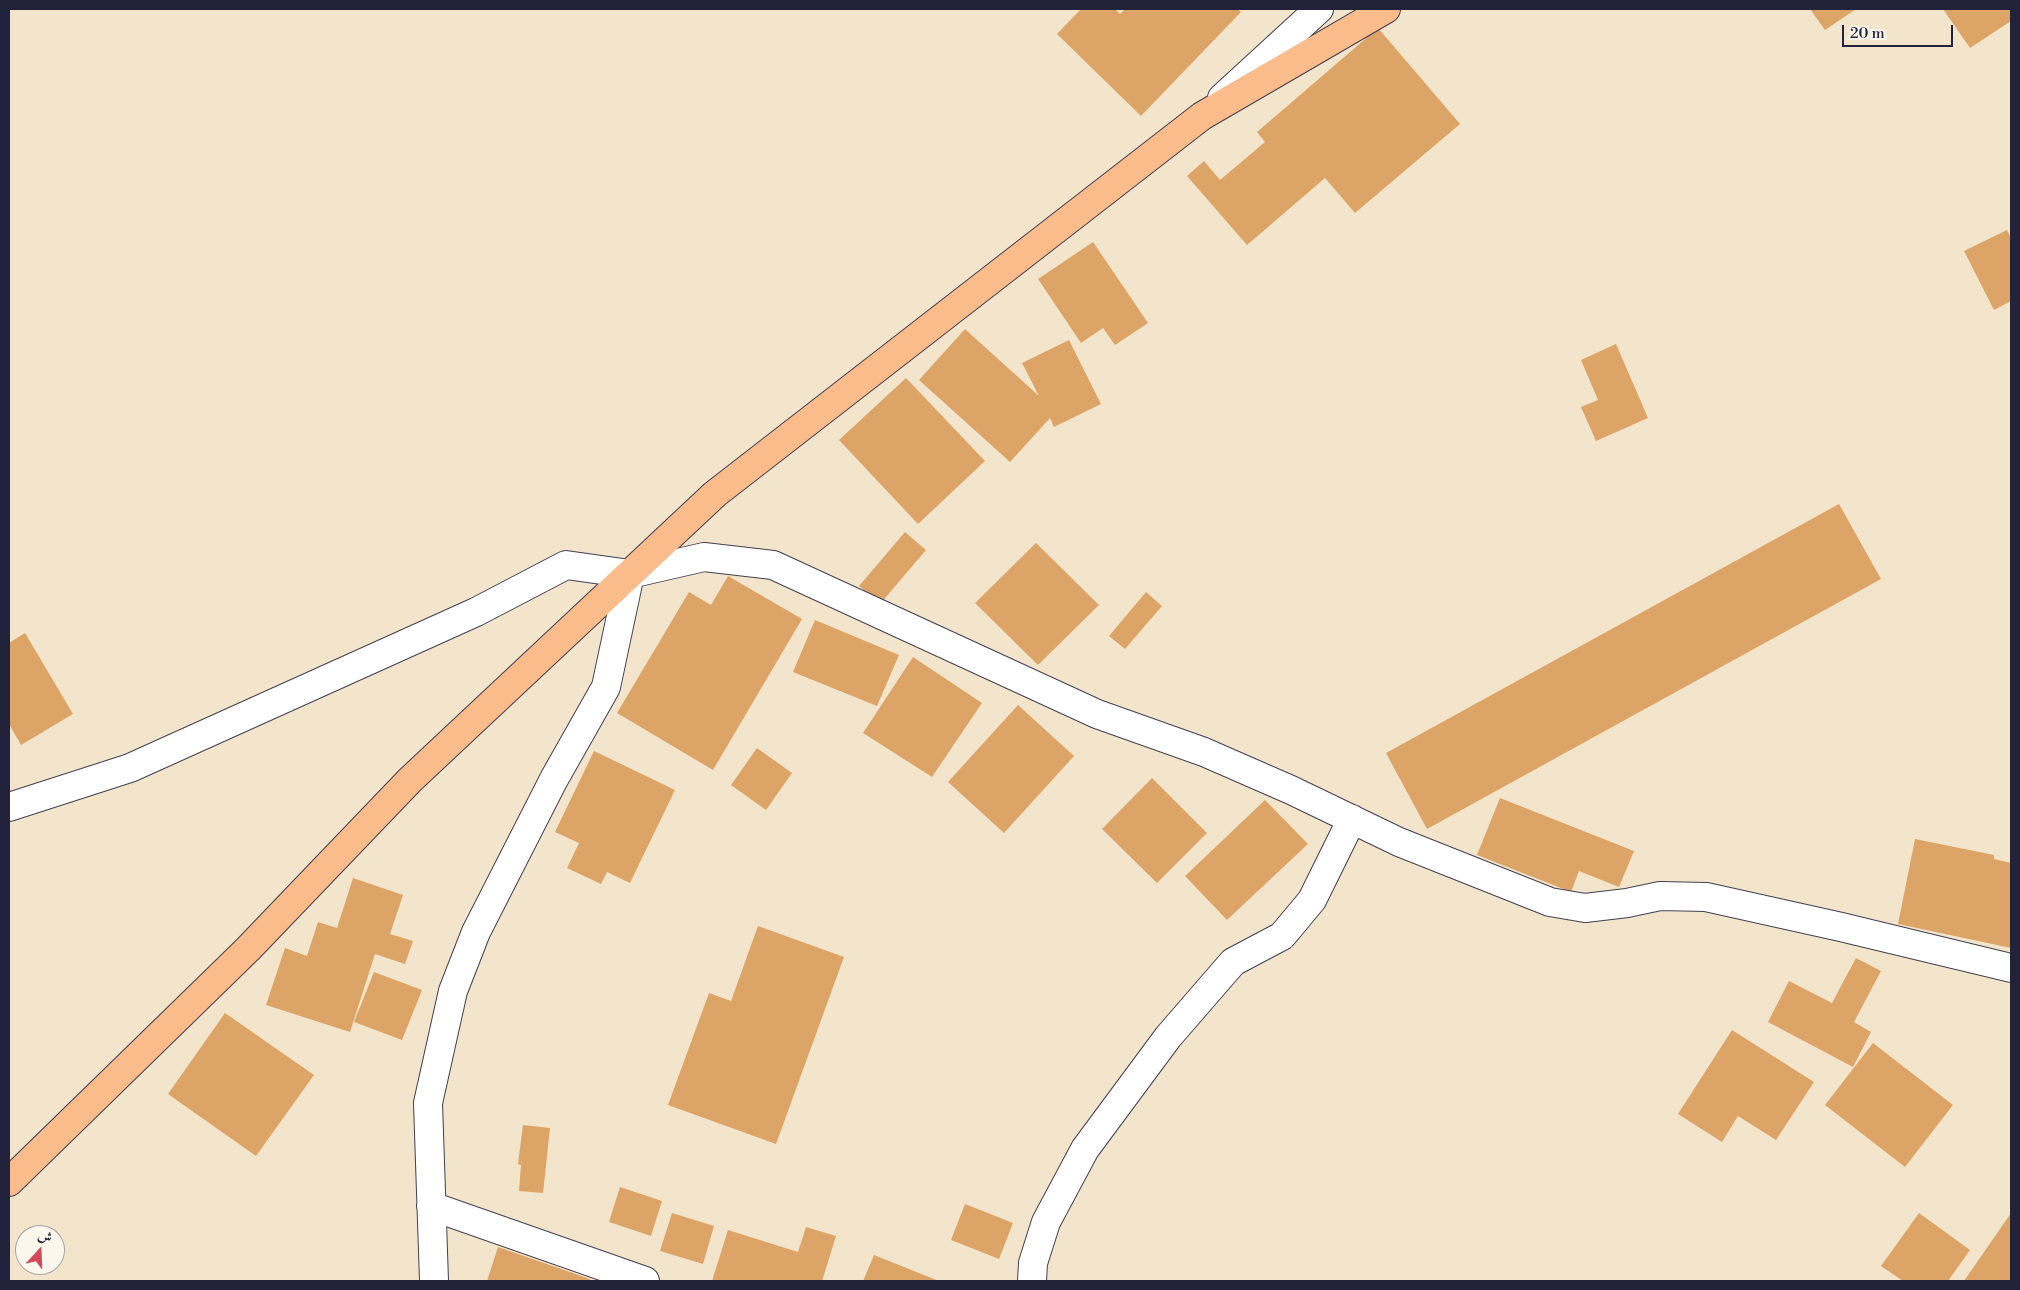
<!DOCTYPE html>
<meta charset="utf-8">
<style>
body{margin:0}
#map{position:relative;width:2020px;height:1290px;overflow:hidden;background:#f3e5cb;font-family:"Libre Bodoni",Amiri,serif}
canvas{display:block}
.frame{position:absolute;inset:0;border:10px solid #22223b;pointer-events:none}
.north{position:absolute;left:15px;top:1225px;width:50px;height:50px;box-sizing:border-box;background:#fbf7ec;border:1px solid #a4a2a5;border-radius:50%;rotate:20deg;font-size:14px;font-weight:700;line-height:20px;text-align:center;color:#22223b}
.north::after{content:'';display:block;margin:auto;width:18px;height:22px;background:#d1495b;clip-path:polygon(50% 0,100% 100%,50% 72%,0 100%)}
.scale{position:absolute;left:1842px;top:25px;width:111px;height:22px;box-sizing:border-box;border:2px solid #22223b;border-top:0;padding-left:6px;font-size:15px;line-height:18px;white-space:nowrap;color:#22223b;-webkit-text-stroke:4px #fbf7ec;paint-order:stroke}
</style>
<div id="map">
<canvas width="2020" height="1290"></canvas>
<div class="frame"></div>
<div class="north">ش</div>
<div class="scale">20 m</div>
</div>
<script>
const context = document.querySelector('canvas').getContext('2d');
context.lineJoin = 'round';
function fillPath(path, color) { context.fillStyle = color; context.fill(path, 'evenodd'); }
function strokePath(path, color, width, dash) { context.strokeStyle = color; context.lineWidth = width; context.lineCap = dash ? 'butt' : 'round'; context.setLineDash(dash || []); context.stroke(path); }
fillPath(new Path2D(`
 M 1081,9 L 1115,9 L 1120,14 L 1125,9 L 1238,9 L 1241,12 L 1141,116 L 1057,34 Z
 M 1810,9 L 1856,9 L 1825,30 Z
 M 1943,9 L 2011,9 L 2011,21 L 1970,48 Z
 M 1378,28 L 1460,124 L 1355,213 L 1325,178 L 1247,245 L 1187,176 L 1204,161 L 1220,180 L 1265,142 L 1257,132 Z
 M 2007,230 L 2011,238 L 2011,301 L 1994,310 L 1964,251 Z
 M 1093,242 L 1148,323 L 1115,345 L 1103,328 L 1081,343 L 1038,279 Z
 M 965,329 L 1039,396 L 1022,363 L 1069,340 L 1101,404 L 1054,427 L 1050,418 L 1010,462 L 919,380 Z
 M 1616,344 L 1648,418 L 1596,441 L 1581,407 L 1598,400 L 1581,360 Z
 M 906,378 L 985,461 L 918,524 L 839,440 Z
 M 1839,504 L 1881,579 L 1427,829 L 1386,753 Z
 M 905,532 L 926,550 L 880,604 L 859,586 Z
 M 1036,543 L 1099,605 L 1038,665 L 975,603 Z
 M 728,576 L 802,619 L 713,770 L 617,713 L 689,592 L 711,605 Z
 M 1146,592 L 1162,606 L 1125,649 L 1109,636 Z
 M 815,620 L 899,655 L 877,706 L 793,672 Z
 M 25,633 L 73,714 L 21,745 L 9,724 L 9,643 Z
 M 913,657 L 982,703 L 932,777 L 863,733 Z
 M 1018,705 L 1074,756 L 1004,833 L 948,782 Z
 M 757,748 L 792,773 L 766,810 L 731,785 Z
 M 594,751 L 675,790 L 630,883 L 607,872 L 601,884 L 567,868 L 579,843 L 555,832 Z
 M 1152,778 L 1207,833 L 1157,883 L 1102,829 Z
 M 1500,798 L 1634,851 L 1619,887 L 1579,871 L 1571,892 L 1477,855 Z
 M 1265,800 L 1308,844 L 1227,920 L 1185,876 Z
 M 1915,839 L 1994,855 L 1994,859 L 2011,863 L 2011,948 L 1898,924 Z
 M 353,878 L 403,895 L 390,934 L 413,941 L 405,964 L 375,954 L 350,1032 L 266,1005 L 285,948 L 307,956 L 318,922 L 337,928 Z
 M 758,926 L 844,957 L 776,1144 L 668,1105 L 709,993 L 731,1001 Z
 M 1856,958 L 1881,971 L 1854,1022 L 1871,1032 L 1853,1067 L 1768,1022 L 1789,981 L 1832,1003 Z
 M 374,972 L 422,990 L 402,1040 L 354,1022 Z
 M 225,1013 L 314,1075 L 256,1156 L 168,1094 Z
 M 1732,1030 L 1814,1082 L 1776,1140 L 1738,1116 L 1722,1142 L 1678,1114 Z
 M 1873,1043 L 1953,1105 L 1905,1167 L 1825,1105 Z
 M 523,1125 L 550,1128 L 543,1193 L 519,1191 L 521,1165 L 518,1164 Z
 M 620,1187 L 662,1201 L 651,1236 L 609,1222 Z
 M 965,1204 L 1013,1223 L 999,1259 L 951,1240 Z
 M 672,1213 L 714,1226 L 703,1264 L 660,1251 Z
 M 1919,1213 L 1970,1250 L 1948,1281 L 1903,1281 L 1881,1266 Z
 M 2011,1213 L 2011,1281 L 1964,1281 Z
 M 806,1227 L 836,1236 L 822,1281 L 712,1281 L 728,1230 L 798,1252 Z
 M 498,1247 L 590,1279 L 589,1281 L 487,1281 Z
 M 874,1255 L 939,1281 L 863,1281 Z`), '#dda467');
const minor = new Path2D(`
 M 1222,98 L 1319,9
 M 9,807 L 130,768 L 476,612 L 566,565 L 630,574 L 704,557 L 773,565 L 1097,714 L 1204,752 L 1291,790 L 1399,842 L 1550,902 L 1585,908 L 1627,903 L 1660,896 L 1706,897 L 1841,927 L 2011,968
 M 431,1206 L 645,1281
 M 434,1281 L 428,1103 L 453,991 L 476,932 L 554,779 L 606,687 L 630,574
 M 1032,1281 L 1033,1263 L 1046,1222 L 1085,1149 L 1168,1037 L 1233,962 L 1282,936 L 1312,900 L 1352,819`);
const major = new Path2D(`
 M 9,1182 L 248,949 L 410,780 L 715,494 L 1202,116 L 1386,9`);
strokePath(minor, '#413f51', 30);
strokePath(major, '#413f51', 30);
strokePath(minor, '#fff', 28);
strokePath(major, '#fabc8b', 28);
</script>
